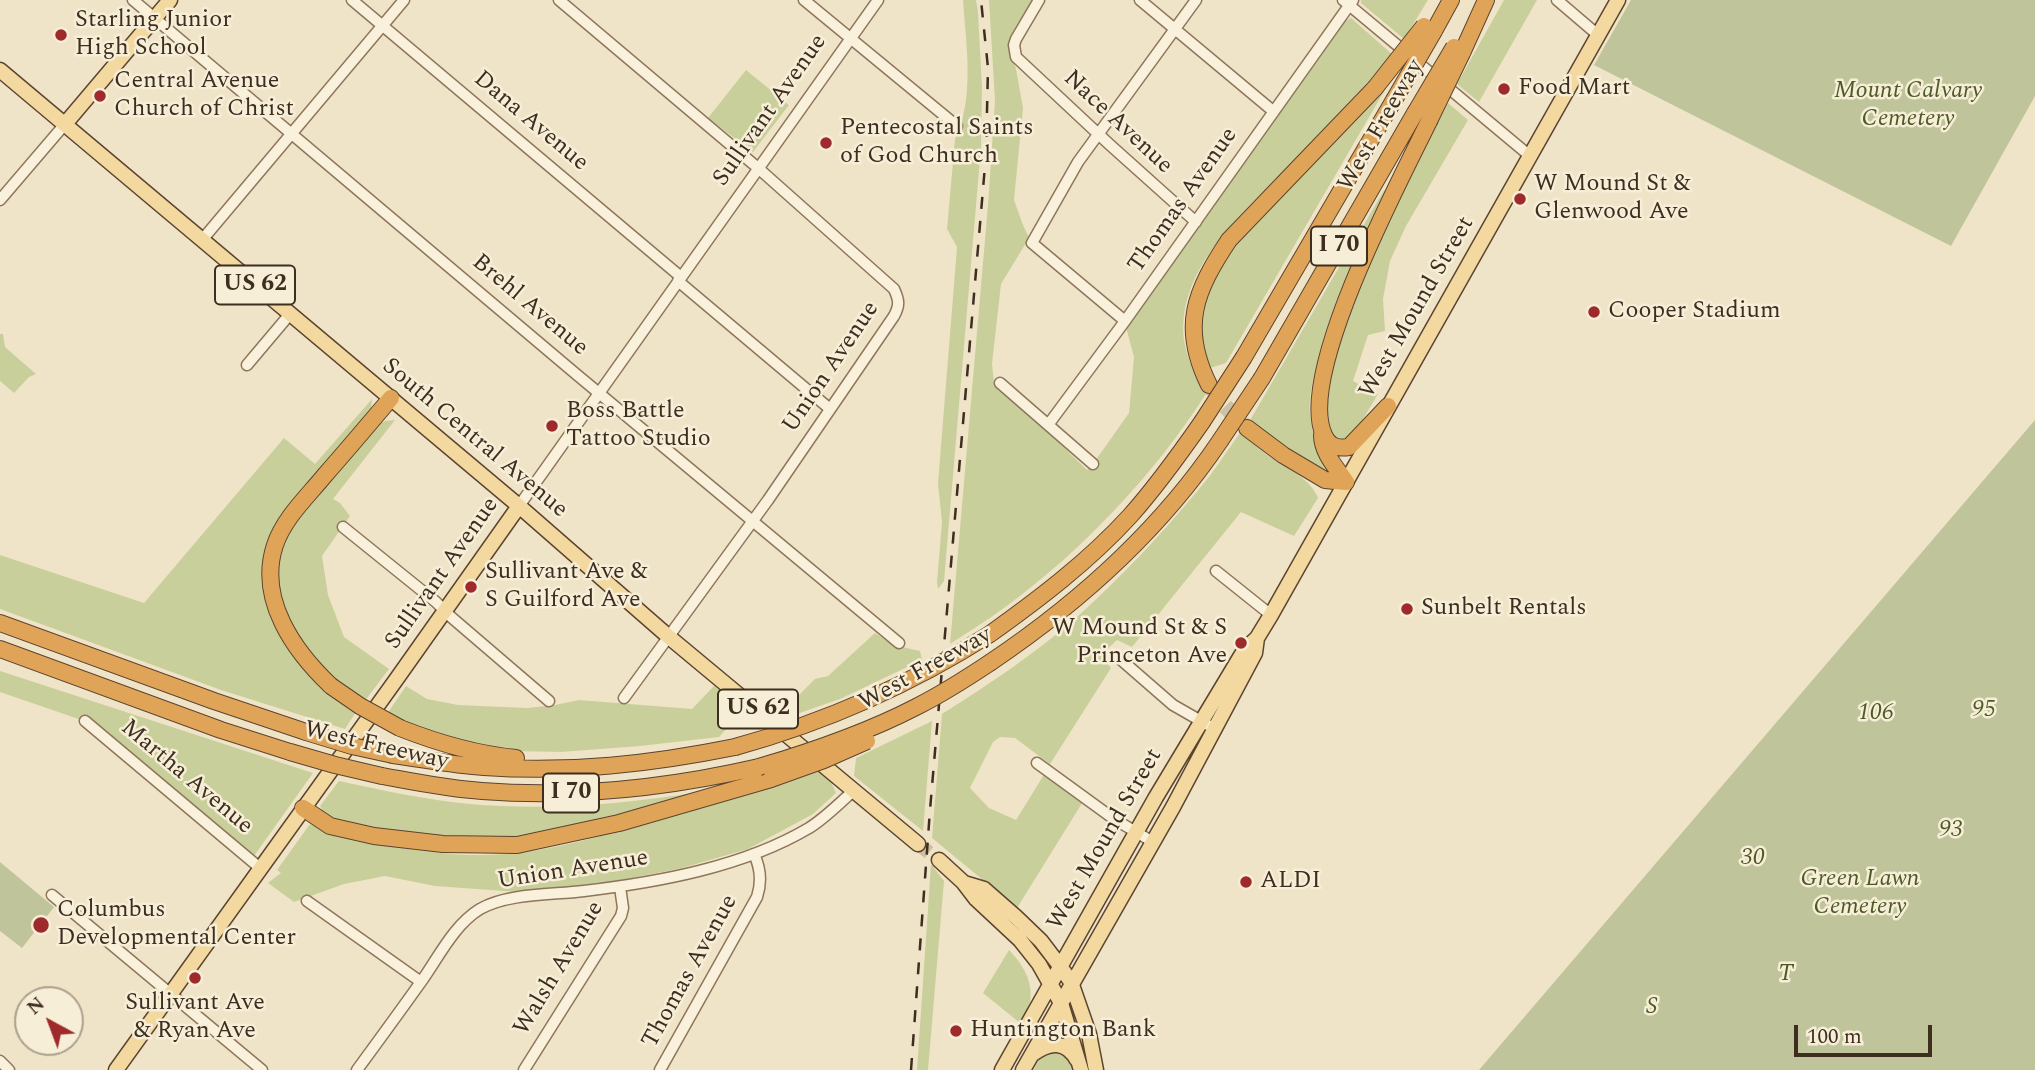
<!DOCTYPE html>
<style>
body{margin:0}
#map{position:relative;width:2035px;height:1070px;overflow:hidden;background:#f0e4c8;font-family:Spectral,serif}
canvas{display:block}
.north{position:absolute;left:14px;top:986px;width:70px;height:70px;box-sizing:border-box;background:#f7eed8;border:2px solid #ada18e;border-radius:50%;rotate:319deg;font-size:19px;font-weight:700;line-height:28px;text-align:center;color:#3d2e20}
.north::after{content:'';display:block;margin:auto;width:24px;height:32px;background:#9e2a2b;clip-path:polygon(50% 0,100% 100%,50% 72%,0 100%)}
.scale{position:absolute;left:1794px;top:1025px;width:138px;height:32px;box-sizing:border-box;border:4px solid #3d2e20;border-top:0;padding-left:9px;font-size:21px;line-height:24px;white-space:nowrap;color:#3d2e20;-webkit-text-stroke:5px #f7eed8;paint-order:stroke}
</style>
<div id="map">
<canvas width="2035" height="1070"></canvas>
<div class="north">N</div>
<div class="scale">100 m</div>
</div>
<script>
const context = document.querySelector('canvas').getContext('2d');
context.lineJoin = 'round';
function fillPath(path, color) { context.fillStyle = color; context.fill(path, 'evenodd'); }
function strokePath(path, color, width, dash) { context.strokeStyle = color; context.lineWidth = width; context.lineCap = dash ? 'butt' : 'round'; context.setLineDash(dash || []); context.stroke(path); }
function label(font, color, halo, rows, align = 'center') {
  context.font = font + ' Spectral,serif'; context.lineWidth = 5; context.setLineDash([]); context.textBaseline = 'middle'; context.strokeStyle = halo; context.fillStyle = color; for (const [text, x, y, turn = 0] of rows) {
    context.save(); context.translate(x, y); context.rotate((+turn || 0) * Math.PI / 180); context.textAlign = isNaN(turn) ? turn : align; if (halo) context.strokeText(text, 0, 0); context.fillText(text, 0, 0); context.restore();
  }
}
fillPath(new Path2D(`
 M 963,0 L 976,0 L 978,12 L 982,87 L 981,147 L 944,581 L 938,589 L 937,582 L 942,522 L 938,483 L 957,247 L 947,229 L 955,139 C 975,97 966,45 963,0 Z
 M 989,0 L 1034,0 L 1016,26 L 1010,41 L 1011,53 L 1016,69 L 1023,108 L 1014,200 L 1023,225 L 1029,238 L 1001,284 L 992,364 L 994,382 L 998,390 L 1043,427 L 1087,470 L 1093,464 L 1129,413 L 1134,357 L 1126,327 L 1258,140 L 1345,21 L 1351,18 L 1393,55 C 1359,92 1325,128 1291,164 C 1245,211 1176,267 1184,340 C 1187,359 1196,377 1206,394 C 1153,476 1083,550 1004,608 C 986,621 968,632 950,644 L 988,205 L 995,101 Z
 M 1361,0 L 1428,0 L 1404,39 L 1361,3 Z
 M 1504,0 L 1537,0 L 1479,102 L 1457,84 Z
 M 746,70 L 789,105 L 753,152 L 708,118 Z
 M 1383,86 L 1386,88 L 1226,363 L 1207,369 L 1200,337 L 1205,295 L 1238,238 Z
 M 1448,103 L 1468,120 L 1406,226 L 1390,261 L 1383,299 L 1385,331 L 1368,335 L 1353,381 L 1378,394 L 1356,431 L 1347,440 L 1332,440 C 1330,432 1325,422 1325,414 C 1326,386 1335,358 1344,331 C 1370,251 1409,177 1448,103 Z
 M 1384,190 L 1388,192 C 1362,246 1336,299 1320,357 C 1314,376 1308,395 1310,415 C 1312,436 1319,453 1330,470 L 1327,471 L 1286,448 L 1249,422 Z
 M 0,334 L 3,334 L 5,347 L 36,374 L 29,377 L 14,393 L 0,381 Z
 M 372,399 L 371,409 L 285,512 L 274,530 L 275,619 L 356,712 L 345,729 L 221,690 L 0,609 L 0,555 L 144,603 L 284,438 L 315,464 Z
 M 395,420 L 333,499 L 340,503 L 350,516 L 322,556 L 328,595 L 344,637 L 389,669 L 364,702 C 346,689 327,677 313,660 C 292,633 270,588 281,553 C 284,541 291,530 298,519 L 376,426 L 385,421 Z
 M 1240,433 C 1249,440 1258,448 1267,455 C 1285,468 1309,476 1318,498 L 1294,536 L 1241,512 L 1132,647 L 1117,640 L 1101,655 L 1111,668 L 1050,764 L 1015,738 L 1000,737 L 993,742 L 970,788 L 989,808 L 1016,820 L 1045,773 L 1084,800 L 1017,908 L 932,838 L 942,714 C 988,685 1036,653 1077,617 C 1120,578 1161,535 1199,489 C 1214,472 1226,452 1240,433 Z
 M 875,633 L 893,645 L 920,651 L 922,660 L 840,699 L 791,716 L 785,709 L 815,679 L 828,676 Z
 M 0,671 L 313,773 L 254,856 L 99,726 L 0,692 Z
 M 406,686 L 427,699 L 458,705 L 527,708 L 555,705 L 579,700 L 692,709 L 714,686 L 744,709 L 719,737 L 640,746 L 561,752 L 512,751 L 454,739 L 387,714 Z
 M 932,721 L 923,831 L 854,776 L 856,758 Z
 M 819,771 L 831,782 L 836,793 L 813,814 L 748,849 L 682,868 L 612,882 L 518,892 L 435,886 L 385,876 L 344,884 L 294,902 L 268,883 L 281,873 L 277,870 L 310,824 C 335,836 364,841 391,846 C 419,850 447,855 475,855 C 534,856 591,839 647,823 C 705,807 762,790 819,771 Z
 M 339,781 C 382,790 426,800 470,804 C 547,811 624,804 699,792 L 630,816 L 514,838 L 473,840 L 351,828 L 320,812 L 322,810 L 320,806 Z
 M 931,864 L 944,881 L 928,1070 L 917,1070 Z
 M 1009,950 C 1022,963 1034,982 1030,1002 C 1028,1009 1023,1016 1020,1023 L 983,993 Z
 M 1059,1051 L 1074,1064 L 1075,1070 L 1034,1070 C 1039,1056 1045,1053 1059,1051 Z`), '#c9cf9b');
fillPath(new Path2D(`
 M 1631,0 L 2035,0 L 2035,96 L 1951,246 L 1594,65 Z
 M 2035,420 L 2035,1070 L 1479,1070 Z
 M 0,862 L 54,907 L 22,948 L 0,931 Z`), '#bfc49a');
strokePath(new Path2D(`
 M 918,844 L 939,860`), '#ccc0a6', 14, [14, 7]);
strokePath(new Path2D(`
 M 1211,387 L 1225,406 L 1244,425`), '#ccc0a6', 16, [16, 8]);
const minor = new Path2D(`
 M 133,0 L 576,374 L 899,643
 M 352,0 L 681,277
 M 559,0 L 758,168 L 894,289 C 899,300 900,305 894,316 L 768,500 L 624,698
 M 804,0 L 957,126
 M 1039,0 L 1016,39 L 1014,45 L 1016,57 L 1109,144 L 1196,222
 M 1140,0 L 1273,111
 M 1343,0 L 1530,156
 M 1557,0 L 1598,35
 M 0,200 L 65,124
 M 202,240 L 404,0
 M 678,281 L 830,409
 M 1125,321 L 1032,243 L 1078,162 L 1196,0
 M 247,365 L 290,314
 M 1000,383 L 1093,464
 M 1048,425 L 1125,321 L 1353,0
 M 519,506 L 878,0
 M 343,527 L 436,602 L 451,617 L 549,701
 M 1216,571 L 1271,615
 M 1119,658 L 1173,705 L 1215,729
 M 85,721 L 260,868
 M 1037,763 L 1114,819 L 1153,842
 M 52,895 L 262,1070
 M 307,901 L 421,982
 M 0,1061 L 9,1070
 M 357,1070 C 379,1040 401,1010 423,979 C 439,956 455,924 480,909 C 508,893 552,895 584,891 C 659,882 743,867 809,828 C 825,818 840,803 854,790
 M 524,1070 L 621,916 L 623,908 L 620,887
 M 660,1070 L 757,897 C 762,882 761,869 754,854`);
const major = new Path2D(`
 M 0,70 L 519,506 L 669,637 L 918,844
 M 65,124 L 170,0
 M 939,860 L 963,882 L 976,899 L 1020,940 L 1039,964 L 1061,1003 L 1081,1070
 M 964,883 L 984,889 L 1016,917 L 1041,941 L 1060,966 L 1071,982 L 1089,1034 L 1096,1070
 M 1033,1054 C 1049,1042 1066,1040 1077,1060
 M 116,1070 L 398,677 L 519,506
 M 1002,1070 L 1156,797 L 1245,649 L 1257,638 L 1271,615 L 1618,0
 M 1023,1070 L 1173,807 L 1255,653 L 1257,638`);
const highway = new Path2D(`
 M 1434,31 L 1451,0
 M 1462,53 L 1486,0
 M 1244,357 L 1394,100
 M 1262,378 L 1415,113
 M 1209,385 C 1180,327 1195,291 1229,240 L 1375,88
 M 1388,406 L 1349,447 C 1337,449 1329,446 1324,435 C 1296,375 1400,181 1429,121
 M 1247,428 L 1283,455 L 1325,480 L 1346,482
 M 1322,435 C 1322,453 1336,467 1346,482
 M 0,623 L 214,701 L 306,732
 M 990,634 C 1039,599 1089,561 1130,516 C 1156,487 1179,455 1202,422
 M 0,649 L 221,730 L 290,752
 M 991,662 C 1080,602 1160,530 1220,441
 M 331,686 C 294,651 257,599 275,545 C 284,518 307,497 325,475 C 347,450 369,424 391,398
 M 400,728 C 438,743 475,754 516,758
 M 393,755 C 423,759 453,765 484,767 C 570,773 651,764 735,747
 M 382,776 C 415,782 448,789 482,791 C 575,798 668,788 759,767
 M 303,808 L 330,826 L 374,836 L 443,844 L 517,845 L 619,823 L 771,779`);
strokePath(minor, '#8d765c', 13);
strokePath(major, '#5b4430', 17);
strokePath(highway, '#5b4430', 18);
strokePath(minor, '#faf1dc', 10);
strokePath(major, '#f3d9a0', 14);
strokePath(highway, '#e0a458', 16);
strokePath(new Path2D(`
 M 911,1070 L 930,810 L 986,154 L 988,68 L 981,0`), '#3d2e20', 2.5, [12, 12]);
const highwayBridge = new Path2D(`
 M 1375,88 L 1424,26
 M 1394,100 L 1434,31
 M 1415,113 L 1454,47
 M 1429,121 L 1462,53
 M 1202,422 L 1244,357
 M 1220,441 L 1262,378
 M 331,686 L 360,706 L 400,728
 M 306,732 L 352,746 L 393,755
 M 735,747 C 826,722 910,685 990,634
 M 290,752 L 335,765 L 382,776
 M 759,767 C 813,751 866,733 916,707 C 942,694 967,678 991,662
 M 771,779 L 824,760 L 867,741`);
strokePath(highwayBridge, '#5b4430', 18, []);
strokePath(highwayBridge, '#e0a458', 16);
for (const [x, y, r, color] of [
 [61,35,7,"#9e2a2b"],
 [1504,89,7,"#9e2a2b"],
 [100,96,7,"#9e2a2b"],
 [826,143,7,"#9e2a2b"],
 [1520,199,7,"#9e2a2b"],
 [1594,312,7,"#9e2a2b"],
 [552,426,7,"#9e2a2b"],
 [471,587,7,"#9e2a2b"],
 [1407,609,7,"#9e2a2b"],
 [1241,643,7,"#9e2a2b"],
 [1246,882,7,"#9e2a2b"],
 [41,925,9,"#9e2a2b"],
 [195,978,7,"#9e2a2b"],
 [956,1031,7,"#9e2a2b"]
]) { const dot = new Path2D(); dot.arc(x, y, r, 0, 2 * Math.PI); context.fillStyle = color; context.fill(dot); strokePath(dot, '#f7eed8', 2.5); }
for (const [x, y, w] of [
 [1339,246,56],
 [255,285,80],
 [758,709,80],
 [571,793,56]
]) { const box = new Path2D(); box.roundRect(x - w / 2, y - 19.5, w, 39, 5); context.fillStyle = '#f7eed8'; context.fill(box); strokePath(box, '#3d2e20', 2); }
label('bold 23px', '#3d2e20', null, [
 ["I 70",1339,246],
 ["US 62",255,285],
 ["US 62",758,709],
 ["I 70",571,793]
]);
label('24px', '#3d2e20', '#f7eed8', [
 ["Starling Junior",75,21],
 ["High School",75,49],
 ["Central Avenue",114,82],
 ["Church of Christ",114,110],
 ["Food Mart",1518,89],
 ["Pentecostal Saints",840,129],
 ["of God Church",840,157],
 ["W Mound St &",1534,185],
 ["Glenwood Ave",1534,213],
 ["Cooper Stadium",1608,312],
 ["Boss Battle",566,412],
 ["Tattoo Studio",566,440],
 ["Sullivant Ave &",485,573],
 ["S Guilford Ave",485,601],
 ["Sunbelt Rentals",1421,609],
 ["W Mound St & S",1227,629,"right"],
 ["Princeton Ave",1227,657,"right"],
 ["ALDI",1260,882],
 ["Columbus",57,911],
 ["Developmental Center",57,939],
 ["Sullivant Ave",195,1004,"center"],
 ["& Ryan Ave",195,1032,"center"],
 ["Huntington Bank",970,1031]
], 'left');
label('italic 24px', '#4d5a26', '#f7eed8', [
 ["Mount Calvary",1908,92],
 ["Cemetery",1908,120],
 ["95",1984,711],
 ["106",1876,714],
 ["93",1951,831],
 ["30",1753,859],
 ["Green Lawn",1860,880],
 ["Cemetery",1860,908],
 ["T",1786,975],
 ["S",1652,1008]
]);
label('24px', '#3d2e20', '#f7eed8', [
 ["Sullivant Avenue",771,111,-55],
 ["Dana Avenue",530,122,40],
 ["Nace Avenue",1117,123,43],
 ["West Freeway",1382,126,-60],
 ["Thomas Avenue",1184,201,-55],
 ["Brehl Avenue",529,306,40],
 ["West Mound Street",1418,308,-60],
 ["Union Avenue",832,368,-56],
 ["South Central Avenue",474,439,40],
 ["Sullivant Avenue",443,574,-55],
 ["West Freeway",926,670,-29],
 ["West Freeway",376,747,13],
 ["Martha Avenue",186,778,40],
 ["West Mound Street",1106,840,-60],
 ["Union Avenue",573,871,-9],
 ["Walsh Avenue",560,969,-59],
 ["Thomas Avenue",691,972,-61]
]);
</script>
